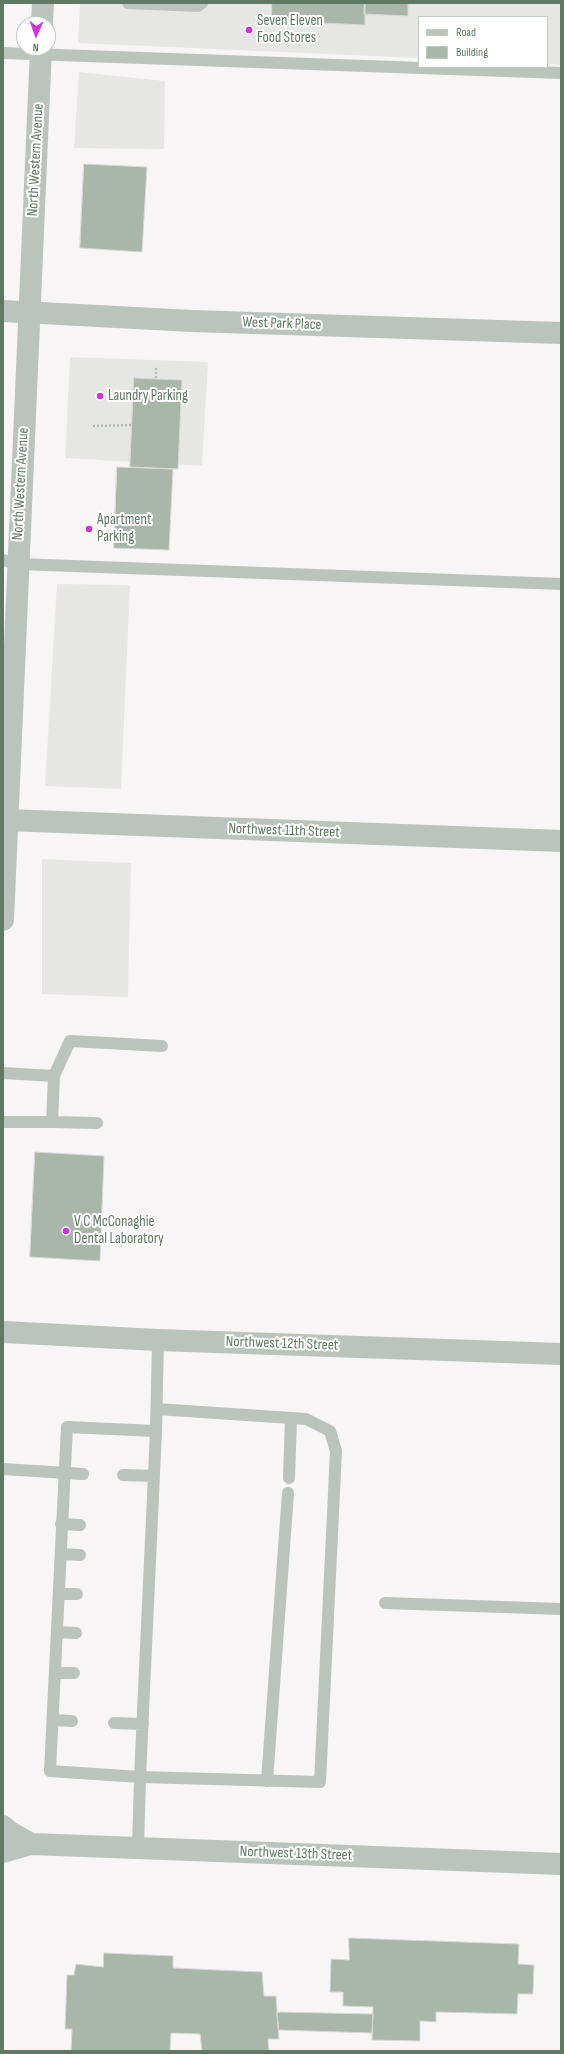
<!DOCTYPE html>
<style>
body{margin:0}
#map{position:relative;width:564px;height:2054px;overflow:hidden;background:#f8f5f6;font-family:"Sofia Sans Condensed",sans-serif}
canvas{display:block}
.frame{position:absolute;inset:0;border:4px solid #5f7a63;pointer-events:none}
.legend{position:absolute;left:418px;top:16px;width:130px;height:52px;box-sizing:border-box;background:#fff;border:1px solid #bfcac1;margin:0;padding:5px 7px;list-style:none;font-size:12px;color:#5f7a63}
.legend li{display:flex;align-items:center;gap:8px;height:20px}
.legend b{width:20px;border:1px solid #bfcac1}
.north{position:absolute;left:16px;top:16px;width:40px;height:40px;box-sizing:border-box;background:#fff;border:1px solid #bfcac1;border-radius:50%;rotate:182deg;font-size:11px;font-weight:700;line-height:16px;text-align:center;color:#5f7a63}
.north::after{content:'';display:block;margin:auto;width:14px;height:18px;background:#d32ee0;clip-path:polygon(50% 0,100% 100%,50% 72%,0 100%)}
</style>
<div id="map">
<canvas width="564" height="2054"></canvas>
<div class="frame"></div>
<ul class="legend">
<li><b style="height:5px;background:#bac4bc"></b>Road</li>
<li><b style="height:11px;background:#a8b7aa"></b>Building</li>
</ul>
<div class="north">N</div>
</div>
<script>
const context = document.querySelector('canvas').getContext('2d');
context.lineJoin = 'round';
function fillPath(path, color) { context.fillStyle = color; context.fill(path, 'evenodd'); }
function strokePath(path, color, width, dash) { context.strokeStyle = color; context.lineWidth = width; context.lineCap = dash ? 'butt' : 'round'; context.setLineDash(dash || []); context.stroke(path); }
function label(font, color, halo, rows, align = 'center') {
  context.font = font + ' "Sofia Sans Condensed",sans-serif'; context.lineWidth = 4; context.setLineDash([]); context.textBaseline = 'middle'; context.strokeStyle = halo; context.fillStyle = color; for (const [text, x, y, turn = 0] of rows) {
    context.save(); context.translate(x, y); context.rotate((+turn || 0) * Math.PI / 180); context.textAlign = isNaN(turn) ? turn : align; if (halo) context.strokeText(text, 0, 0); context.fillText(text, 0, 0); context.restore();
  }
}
fillPath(new Path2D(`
 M 80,3 L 561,3 L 561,65 L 547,64 L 547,17 L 419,17 L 419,58 L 78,43 Z
 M 79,72 L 165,81 L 164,149 L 74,148 Z
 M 70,357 L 208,362 L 202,466 L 65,458 Z
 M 57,584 L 130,585 L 121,789 L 45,786 Z
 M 42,859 L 131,863 L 128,997 L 42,994 Z`), '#e6e7e5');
const building = new Path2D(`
 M 272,3 L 365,3 L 365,25 L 272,21 Z
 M 365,3 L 408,3 L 408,16 L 364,14 Z
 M 84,164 L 147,167 L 142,252 L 80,248 Z
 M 134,378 L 182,380 L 178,469 L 130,467 Z
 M 117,467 L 173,469 L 169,550 L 114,548 Z
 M 35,1152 L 104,1156 L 100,1261 L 30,1257 Z
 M 349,1938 L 519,1944 L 518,1964 L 534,1965 L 533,1994 L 518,1994 L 517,2014 L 436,2012 L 436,2022 L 420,2021 L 420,2041 L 372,2040 L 373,2007 L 343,2006 L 343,1992 L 330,1992 L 331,1959 L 349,1960 Z
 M 104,1953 L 173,1956 L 173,1968 L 262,1972 L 264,1996 L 276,1996 L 279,2039 L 268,2039 L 269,2051 L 202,2051 L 200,2034 L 171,2033 L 170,2051 L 71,2051 L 72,2029 L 65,2029 L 67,1975 L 74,1975 L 76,1964 L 103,1967 Z
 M 277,2012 L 373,2014 L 372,2033 L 279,2030 Z`);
fillPath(building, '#a8b7aa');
strokePath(building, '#dad8d8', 1);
strokePath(new Path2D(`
 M 156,368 L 156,379
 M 93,426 L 133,425`), '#b3bbb5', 2.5, [2, 2]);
strokePath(new Path2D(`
 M 128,3 L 198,6 L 202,3
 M 3,53 L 561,73
 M 3,560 L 18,564 L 561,584
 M 3,1073 L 54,1076 L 70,1041 L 162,1046
 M 3,1122 L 52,1122 L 54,1076
 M 52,1122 L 97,1123
 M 156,1431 L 140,1777 L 320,1782 L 336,1451 L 330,1431 L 306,1419 L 157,1409
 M 3,1469 L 83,1474
 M 123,1475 L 154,1476
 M 289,1478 L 291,1418
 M 61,1524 L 80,1525
 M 61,1554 L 80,1555
 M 59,1594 L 77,1594
 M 385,1603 L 561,1609
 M 57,1632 L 76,1633
 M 55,1673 L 74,1673
 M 53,1720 L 72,1721
 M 114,1723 L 143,1724
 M 267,1781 L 288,1493
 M 138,1848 L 140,1777 L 50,1771 L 67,1427 L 156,1431 L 158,1340`), '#bac4bc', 12);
strokePath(new Path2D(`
 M 3,311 L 192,321 L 561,333
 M 7,820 L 561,841
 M 3,1332 L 158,1340 L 561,1354
 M 3,1826 L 10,1832 L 31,1844
 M 3,1852 L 31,1844 L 561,1864`), '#bac4bc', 22);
strokePath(new Path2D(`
 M 42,24 L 43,3
 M 3,920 L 41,48`), '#bac4bc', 22);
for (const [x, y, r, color] of [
 [249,30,4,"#d32ee0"],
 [100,396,4,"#d32ee0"],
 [89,529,4,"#d32ee0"],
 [66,1231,4,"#d32ee0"]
]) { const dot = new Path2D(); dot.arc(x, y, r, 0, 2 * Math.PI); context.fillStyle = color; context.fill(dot); strokePath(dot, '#fff', 1.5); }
label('15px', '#5f7a63', '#fff', [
 ["Seven Eleven",257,21],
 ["Food Stores",257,38],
 ["Laundry Parking",108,396],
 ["Apartment",97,520],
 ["Parking",97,537],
 ["V C McConaghie",74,1222],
 ["Dental Laboratory",74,1239]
], 'left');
label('15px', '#5f7a63', '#fff', [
 ["North Western Avenue",36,160,-87],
 ["West Park Place",282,324,2],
 ["North Western Avenue",21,484,-87],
 ["Northwest 11th Street",284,831,2],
 ["Northwest 12th Street",282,1344,2],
 ["Northwest 13th Street",296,1854,2]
]);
</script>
